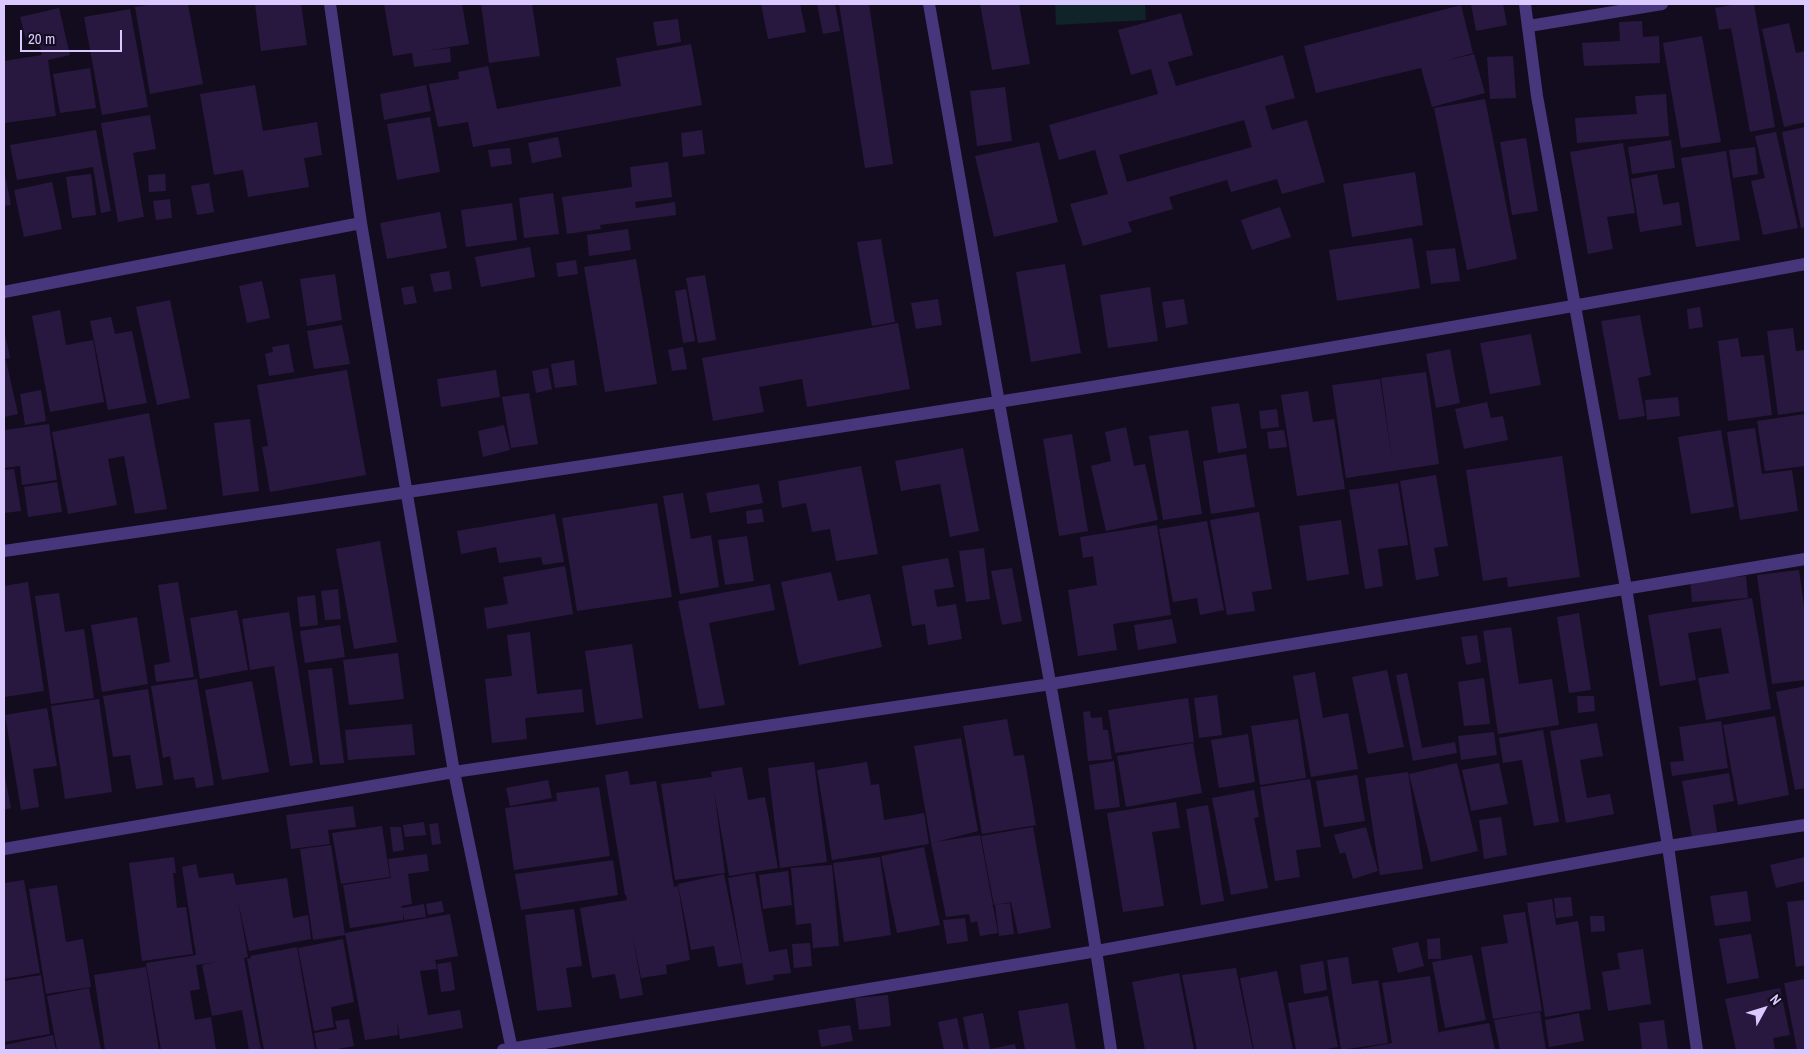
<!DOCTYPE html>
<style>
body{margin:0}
#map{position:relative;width:1809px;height:1054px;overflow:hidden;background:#130c1e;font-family:"Archivo Narrow",sans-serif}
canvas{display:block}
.frame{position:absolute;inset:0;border:5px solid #dac9ff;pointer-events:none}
.north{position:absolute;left:1739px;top:984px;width:50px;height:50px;-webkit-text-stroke:4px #130c1e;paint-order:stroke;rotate:51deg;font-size:14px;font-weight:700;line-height:20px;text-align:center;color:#dac9ff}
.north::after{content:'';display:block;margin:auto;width:18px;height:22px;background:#dac9ff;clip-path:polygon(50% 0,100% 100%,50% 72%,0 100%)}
.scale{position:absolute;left:20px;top:30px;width:102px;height:22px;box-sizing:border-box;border:2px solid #dac9ff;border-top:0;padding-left:6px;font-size:15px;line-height:18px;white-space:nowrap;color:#dac9ff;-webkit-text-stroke:4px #130c1e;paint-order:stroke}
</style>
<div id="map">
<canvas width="1809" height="1054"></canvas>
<div class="frame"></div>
<div class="north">N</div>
<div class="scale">20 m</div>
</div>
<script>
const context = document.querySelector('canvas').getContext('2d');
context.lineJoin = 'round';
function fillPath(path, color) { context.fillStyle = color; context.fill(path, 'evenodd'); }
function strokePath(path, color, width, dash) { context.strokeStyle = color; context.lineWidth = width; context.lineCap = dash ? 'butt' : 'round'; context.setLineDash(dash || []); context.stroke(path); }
fillPath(new Path2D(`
 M 1055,4 L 1145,4 L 1146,20 L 1056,25 Z`), '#0f2328');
fillPath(new Path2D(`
 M 154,4 L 188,4 L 203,84 L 150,94 L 135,7 Z
 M 255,4 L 301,4 L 307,45 L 261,51 Z
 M 384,4 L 462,4 L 469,44 L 425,51 L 450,48 L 451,62 L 414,67 L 412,53 L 393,56 Z
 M 481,4 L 532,4 L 540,56 L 489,63 Z
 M 761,4 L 800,4 L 806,32 L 768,39 Z
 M 817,4 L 835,4 L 840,31 L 823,34 Z
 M 839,4 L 869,4 L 893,164 L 865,168 Z
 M 980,4 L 1019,4 L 1030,64 L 992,70 Z
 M 1471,4 L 1503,4 L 1507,25 L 1476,31 Z
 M 1737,4 L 1754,4 L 1775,127 L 1750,132 L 1731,28 L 1719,30 L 1715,8 Z
 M 1461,5 L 1473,53 L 1445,61 L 1474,54 L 1485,93 L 1432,107 L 1421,68 L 1316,93 L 1304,46 Z
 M 59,8 L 70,55 L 48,60 L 56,116 L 4,123 L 4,61 L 42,55 L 38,37 L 26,40 L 20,17 Z
 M 130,9 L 148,107 L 102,115 L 84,17 Z
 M 1181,13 L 1193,55 L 1168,62 L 1176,86 L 1283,55 L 1295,98 L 1265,106 L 1272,130 L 1307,120 L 1325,182 L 1282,194 L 1277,179 L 1231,192 L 1227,180 L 1169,197 L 1173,209 L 1128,222 L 1132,232 L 1083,246 L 1070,204 L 1108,194 L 1095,150 L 1059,160 L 1049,125 L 1158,94 L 1151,69 L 1131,75 L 1118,30 ZM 1244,120 L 1252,147 L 1127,182 L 1119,155 Z
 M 678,19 L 681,42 L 657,46 L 653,22 Z
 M 1642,21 L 1643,37 L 1659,36 L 1660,63 L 1584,66 L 1582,43 L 1620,41 L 1619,22 Z
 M 1789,23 L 1796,53 L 1805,51 L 1805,122 L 1784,127 L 1762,29 Z
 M 1702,36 L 1721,142 L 1681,148 L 1663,43 Z
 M 691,44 L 702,105 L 473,147 L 468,122 L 438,127 L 429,84 L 459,79 L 458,72 L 488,66 L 497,109 L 621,86 L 616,58 Z
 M 1513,56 L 1516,98 L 1490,99 L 1487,57 Z
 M 90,68 L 96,108 L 60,113 L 53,74 Z
 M 255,85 L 263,131 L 317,122 L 322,155 L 304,158 L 309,187 L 248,197 L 243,170 L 214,175 L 200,94 Z
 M 426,85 L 431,111 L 384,120 L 380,94 Z
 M 1005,87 L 1012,141 L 977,146 L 970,91 Z
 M 1666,94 L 1669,136 L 1577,143 L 1575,118 L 1637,114 L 1635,96 Z
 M 1485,99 L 1517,259 L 1467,270 L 1434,108 Z
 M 150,115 L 156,149 L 133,153 L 144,217 L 118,222 L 101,123 Z
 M 430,117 L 440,172 L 397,180 L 387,124 Z
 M 1805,127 L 1805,227 L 1801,228 L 1782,132 Z
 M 96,130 L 111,211 L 101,213 L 93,167 L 17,180 L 10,145 Z
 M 702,130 L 705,154 L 683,157 L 681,133 Z
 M 1776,132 L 1798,228 L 1763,235 L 1751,181 L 1765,178 L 1755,136 Z
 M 558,137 L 562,157 L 532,163 L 528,143 Z
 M 1526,138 L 1538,211 L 1512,215 L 1500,142 Z
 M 1671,140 L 1675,168 L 1632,174 L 1628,147 Z
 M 1039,142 L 1058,222 L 994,237 L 975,156 Z
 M 1623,143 L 1635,213 L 1607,217 L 1613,249 L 1588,254 L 1570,152 Z
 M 1755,147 L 1758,174 L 1733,178 L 1729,150 Z
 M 510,148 L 512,164 L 491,167 L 488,150 Z
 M 1726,151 L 1740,240 L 1696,247 L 1681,158 Z
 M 668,162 L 672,197 L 635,202 L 636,208 L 675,202 L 676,215 L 600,225 L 601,229 L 567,234 L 562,197 L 632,187 L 630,167 Z
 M 1415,172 L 1423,225 L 1352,237 L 1343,184 Z
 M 91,174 L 96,215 L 72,218 L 66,177 Z
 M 165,174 L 166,191 L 149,192 L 148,175 Z
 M 1657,174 L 1663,205 L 1679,202 L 1682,225 L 1640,232 L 1631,179 Z
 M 5,175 L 11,205 L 4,206 L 4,176 Z
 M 52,182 L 62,229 L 24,237 L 14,190 Z
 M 209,183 L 214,212 L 197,215 L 191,186 Z
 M 553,193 L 559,234 L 524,238 L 519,198 Z
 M 170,199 L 172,218 L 156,220 L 153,201 Z
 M 512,203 L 517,240 L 466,247 L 461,210 Z
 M 1280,207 L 1291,237 L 1252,250 L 1241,220 Z
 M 440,212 L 447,248 L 387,259 L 380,223 Z
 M 628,229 L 631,250 L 589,256 L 587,235 Z
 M 1412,238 L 1420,288 L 1337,301 L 1329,250 Z
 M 881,239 L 895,322 L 872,326 L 857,242 Z
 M 530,247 L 535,277 L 481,287 L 475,257 Z
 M 1455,248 L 1460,281 L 1431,284 L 1426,251 Z
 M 636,259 L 657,384 L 605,392 L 584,267 Z
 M 576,260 L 578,274 L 558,277 L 556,263 Z
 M 1065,264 L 1081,353 L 1031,362 L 1016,272 Z
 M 449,271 L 452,289 L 434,292 L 430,274 Z
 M 335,274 L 342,320 L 307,326 L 300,279 Z
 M 705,275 L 716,340 L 698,343 L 686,278 Z
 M 262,281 L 270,318 L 247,323 L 239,286 Z
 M 413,286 L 417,303 L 404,305 L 401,288 Z
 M 1150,287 L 1158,341 L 1108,348 L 1100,295 Z
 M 686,289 L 695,341 L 683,343 L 675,291 Z
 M 938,299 L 942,325 L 916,329 L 911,303 Z
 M 1184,299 L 1188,324 L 1166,328 L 1162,302 Z
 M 170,300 L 190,398 L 157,405 L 136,307 Z
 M 1700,307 L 1703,327 L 1689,329 L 1687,309 Z
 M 60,310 L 66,345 L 93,340 L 104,402 L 50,412 L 32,316 Z
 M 1640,315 L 1651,375 L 1638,378 L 1645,416 L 1619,420 L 1601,321 Z
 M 111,317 L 115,334 L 132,331 L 147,403 L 108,410 L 90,321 Z
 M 898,323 L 910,389 L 807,407 L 802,379 L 759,387 L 764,412 L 713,421 L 702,358 Z
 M 342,325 L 350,364 L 314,369 L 307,331 Z
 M 1793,328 L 1796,351 L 1805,350 L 1805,411 L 1778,415 L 1767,331 Z
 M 4,329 L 10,358 L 4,359 Z
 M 1531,334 L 1541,385 L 1490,394 L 1480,343 Z
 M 1738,338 L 1741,357 L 1764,355 L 1772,415 L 1728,421 L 1718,341 Z
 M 289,344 L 294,372 L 269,376 L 265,354 L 273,352 L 272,347 Z
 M 683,347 L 687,369 L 672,371 L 668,350 Z
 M 1450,349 L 1460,403 L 1436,408 L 1426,354 Z
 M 6,360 L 18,414 L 4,417 L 4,361 Z
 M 574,360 L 577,385 L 555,388 L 551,364 Z
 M 548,368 L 552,389 L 536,393 L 532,371 Z
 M 347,370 L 366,475 L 270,492 L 262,447 L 268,446 L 257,385 Z
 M 496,370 L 500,397 L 441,407 L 437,379 Z
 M 1426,372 L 1439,464 L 1346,478 L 1332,385 L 1380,379 L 1393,466 L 1381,378 Z
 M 41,390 L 46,421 L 25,425 L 20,394 Z
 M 1308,391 L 1313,422 L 1334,419 L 1345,489 L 1297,496 L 1281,395 Z
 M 529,393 L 538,444 L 511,448 L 502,397 Z
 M 1678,397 L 1680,416 L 1647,420 L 1645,400 Z
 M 1487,402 L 1491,418 L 1503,416 L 1508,440 L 1464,449 L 1455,409 Z
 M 1239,403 L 1247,448 L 1218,453 L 1211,407 Z
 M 1277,409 L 1279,427 L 1261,429 L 1259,411 Z
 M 149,413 L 167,509 L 135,514 L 124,456 L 108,459 L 117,505 L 68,514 L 52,432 Z
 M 1805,414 L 1805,466 L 1765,471 L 1757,421 Z
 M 250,419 L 259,491 L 223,496 L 214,423 Z
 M 49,424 L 57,480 L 22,485 L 20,466 L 4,468 L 4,430 Z
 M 504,425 L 510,450 L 483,457 L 478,431 Z
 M 1126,427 L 1134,466 L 1145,464 L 1158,520 L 1106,531 L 1091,466 L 1111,461 L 1105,432 Z
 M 1755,428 L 1762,474 L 1792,470 L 1798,511 L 1740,520 L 1727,432 Z
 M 1188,430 L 1202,514 L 1163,520 L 1149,436 Z
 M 1284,430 L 1287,447 L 1269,449 L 1267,432 Z
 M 1721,430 L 1734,507 L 1691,514 L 1678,437 Z
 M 1072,434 L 1088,531 L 1059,536 L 1043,439 Z
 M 963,448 L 979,531 L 950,537 L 940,484 L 901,491 L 895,461 Z
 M 1246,454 L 1255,507 L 1211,514 L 1203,461 Z
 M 1562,456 L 1580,577 L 1508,587 L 1507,577 L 1483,581 L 1466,470 Z
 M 861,466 L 878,554 L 836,561 L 830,529 L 812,532 L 806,503 L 782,508 L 778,481 Z
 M 14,469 L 21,511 L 4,513 L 4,470 Z
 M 1436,475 L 1448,546 L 1434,548 L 1439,576 L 1416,580 L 1400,481 Z
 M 57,482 L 62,512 L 28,517 L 24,487 Z
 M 1398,483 L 1408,545 L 1378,549 L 1383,586 L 1365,589 L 1349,490 Z
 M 759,484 L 763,503 L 710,513 L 706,493 Z
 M 683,493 L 691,539 L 711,535 L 719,587 L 680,594 L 663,496 Z
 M 657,503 L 672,597 L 577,611 L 562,518 Z
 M 762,509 L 764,522 L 747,524 L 746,511 Z
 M 1259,512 L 1272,589 L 1252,592 L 1255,611 L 1227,615 L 1210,520 Z
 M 555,514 L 564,562 L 543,565 L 541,557 L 499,563 L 496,547 L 461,554 L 457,531 Z
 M 1341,520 L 1349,574 L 1307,581 L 1299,526 Z
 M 1207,521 L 1224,610 L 1200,615 L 1197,598 L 1173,602 L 1159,529 Z
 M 1157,525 L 1171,615 L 1113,624 L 1117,650 L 1078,656 L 1068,590 L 1097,585 L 1093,556 L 1083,558 L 1080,537 Z
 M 747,536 L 754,581 L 725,585 L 718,540 Z
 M 380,541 L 397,642 L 354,649 L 336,549 Z
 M 984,548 L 990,599 L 966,602 L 959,551 Z
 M 948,558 L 954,587 L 934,590 L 937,607 L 956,604 L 962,639 L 928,645 L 925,624 L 912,626 L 902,566 Z
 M 565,566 L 573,614 L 487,629 L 484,608 L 508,604 L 503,577 Z
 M 1012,568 L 1022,621 L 1002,625 L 991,571 Z
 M 1799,570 L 1805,613 L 1805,680 L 1772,684 L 1757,575 Z
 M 831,572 L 838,601 L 870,594 L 882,647 L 799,665 L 781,582 Z
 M 1746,576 L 1748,598 L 1692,602 L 1690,581 Z
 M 28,582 L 44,691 L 4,697 L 4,586 Z
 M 178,582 L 194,677 L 156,682 L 154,665 L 170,662 L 158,585 Z
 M 770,584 L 775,610 L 709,623 L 725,705 L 699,709 L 678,601 Z
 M 338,589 L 341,619 L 325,620 L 321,591 Z
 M 59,593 L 65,632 L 84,629 L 94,698 L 51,704 L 35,596 Z
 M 315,595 L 318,625 L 300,627 L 297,597 Z
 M 1752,598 L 1771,709 L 1706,720 L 1698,678 L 1729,673 L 1721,628 L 1688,633 L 1696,680 L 1660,686 L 1648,615 Z
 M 237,610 L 248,670 L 200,679 L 190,618 Z
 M 289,612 L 313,763 L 290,766 L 274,666 L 250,670 L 242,619 Z
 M 1579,613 L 1591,690 L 1569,693 L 1557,617 Z
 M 137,617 L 148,684 L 102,692 L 91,625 Z
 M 1172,619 L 1177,643 L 1138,650 L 1134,625 Z
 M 340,625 L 345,657 L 305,663 L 300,631 Z
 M 1511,627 L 1519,684 L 1552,679 L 1559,725 L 1498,734 L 1483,631 Z
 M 530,632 L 537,694 L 582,689 L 584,712 L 525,718 L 527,739 L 492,743 L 485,679 L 512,676 L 507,635 Z
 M 1477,635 L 1481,662 L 1466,665 L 1461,637 Z
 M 632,644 L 643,718 L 596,725 L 585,651 Z
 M 398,653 L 404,699 L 349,705 L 343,660 Z
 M 332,668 L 344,763 L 320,765 L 308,670 Z
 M 1387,670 L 1404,747 L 1368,754 L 1352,677 Z
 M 1315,672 L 1323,718 L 1348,713 L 1358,769 L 1311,777 L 1293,676 Z
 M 1407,673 L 1422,748 L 1455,742 L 1457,753 L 1413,761 L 1396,675 Z
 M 1484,678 L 1490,724 L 1464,726 L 1458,682 Z
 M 197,679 L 214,785 L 196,788 L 194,777 L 174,780 L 170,756 L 163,758 L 151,686 Z
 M 252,681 L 269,772 L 222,780 L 205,690 Z
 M 1805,686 L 1805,788 L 1795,790 L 1776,692 Z
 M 148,689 L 163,785 L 136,789 L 130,755 L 113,757 L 103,696 Z
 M 1217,695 L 1222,735 L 1199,738 L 1194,698 Z
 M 1577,696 L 1594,696 L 1595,711 L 1578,713 Z
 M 1188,698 L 1194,742 L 1115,753 L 1108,710 Z
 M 99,699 L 112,792 L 65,799 L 51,706 Z
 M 47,708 L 57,766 L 33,769 L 39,807 L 21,810 L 5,715 Z
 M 1090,711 L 1091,718 L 1102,717 L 1103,730 L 1108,730 L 1112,759 L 1088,761 L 1083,712 Z
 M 1775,716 L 1789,795 L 1738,805 L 1723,725 Z
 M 1007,719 L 1014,756 L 1024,755 L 1036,825 L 982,834 L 963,726 Z
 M 1298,719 L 1306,778 L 1260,785 L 1251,726 Z
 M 1721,721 L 1728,768 L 1672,776 L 1670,762 L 1684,761 L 1679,727 Z
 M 1597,723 L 1603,756 L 1580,760 L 1587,798 L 1610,794 L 1614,814 L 1566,823 L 1550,731 Z
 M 412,724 L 415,755 L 348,760 L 345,730 Z
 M 1543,730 L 1559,822 L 1534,826 L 1522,760 L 1503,763 L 1499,738 Z
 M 1494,732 L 1497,755 L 1461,760 L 1458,736 Z
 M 1248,734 L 1255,782 L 1219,788 L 1211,740 Z
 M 961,738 L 978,831 L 936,842 L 980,835 L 993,905 L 991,906 L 993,906 L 998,933 L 980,936 L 977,921 L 971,923 L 969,914 L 946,917 L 931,843 L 914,746 Z
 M 1193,743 L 1202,793 L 1126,807 L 1117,756 Z
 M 1114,761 L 1120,807 L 1095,810 L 1089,765 Z
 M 814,762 L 827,862 L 780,868 L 768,768 Z
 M 867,762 L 871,785 L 879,784 L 884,820 L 924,813 L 929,844 L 832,860 L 817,770 Z
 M 1457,763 L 1478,851 L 1431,862 L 1409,774 Z
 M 1499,763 L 1508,804 L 1471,811 L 1462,770 Z
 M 742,767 L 748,800 L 765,797 L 778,868 L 729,876 L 714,791 L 725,873 L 675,880 L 661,784 L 712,777 L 711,772 Z
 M 628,771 L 630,785 L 656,781 L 674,887 L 678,886 L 690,960 L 666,965 L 667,974 L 641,978 L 632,931 L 643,995 L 620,999 L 615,974 L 592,978 L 580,908 L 627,900 L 626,895 L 625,895 L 605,775 Z
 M 4,772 L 11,808 L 4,810 Z
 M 1408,772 L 1423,869 L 1380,875 L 1365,778 Z
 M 1729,773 L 1734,801 L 1713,805 L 1717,832 L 1692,837 L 1682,781 Z
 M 1357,775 L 1365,821 L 1324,827 L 1316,781 Z
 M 1310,779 L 1321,847 L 1296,850 L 1300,877 L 1275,881 L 1260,787 Z
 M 548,780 L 552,798 L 510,806 L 506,788 Z
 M 599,787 L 610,856 L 514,870 L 505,808 L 557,801 L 556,793 Z
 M 1254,790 L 1259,817 L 1254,818 L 1268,888 L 1231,895 L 1212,798 Z
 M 1176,802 L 1180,828 L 1152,832 L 1164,906 L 1123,912 L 1107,813 Z
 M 1208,805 L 1224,901 L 1201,905 L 1186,809 Z
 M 353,806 L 356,827 L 328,830 L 330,844 L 291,849 L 286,815 Z
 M 1501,817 L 1507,855 L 1484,859 L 1479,820 Z
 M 424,822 L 426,835 L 405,837 L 403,825 Z
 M 438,823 L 441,844 L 432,845 L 429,824 Z
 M 382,826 L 390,877 L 341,884 L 332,833 Z
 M 390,827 L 401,827 L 404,850 L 393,852 Z
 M 1033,827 L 1051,928 L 1018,934 L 1011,902 L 994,905 L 981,836 Z
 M 1366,827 L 1378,871 L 1353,879 L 1345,852 L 1340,854 L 1334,835 Z
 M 331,845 L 345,935 L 313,940 L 300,849 Z
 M 924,847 L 940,925 L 897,933 L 881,856 Z
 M 427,854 L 429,871 L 408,874 L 412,904 L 401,906 L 402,908 L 424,904 L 426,917 L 404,920 L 403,912 L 403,920 L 350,928 L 343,885 L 391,878 L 388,859 Z
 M 174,857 L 176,873 L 173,873 L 177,908 L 186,907 L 193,954 L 142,961 L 129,863 Z
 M 880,857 L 891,935 L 844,942 L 833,863 Z
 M 1805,857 L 1805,881 L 1776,888 L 1770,865 Z
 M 613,860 L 618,895 L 521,910 L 515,874 Z
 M 196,864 L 199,878 L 233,873 L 236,885 L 287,878 L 293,918 L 308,915 L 311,939 L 249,951 L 238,902 L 248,957 L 244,958 L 261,1050 L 249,1050 L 242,1010 L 212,1016 L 202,965 L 216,962 L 196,965 L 200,989 L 190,991 L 195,1020 L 211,1017 L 216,1050 L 161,1050 L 146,963 L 196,955 L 182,867 Z
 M 832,865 L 839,946 L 813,948 L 811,923 L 796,925 L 791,868 Z
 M 788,871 L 792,905 L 763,909 L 759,875 Z
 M 755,873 L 769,952 L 787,949 L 791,973 L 773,975 L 774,980 L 746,985 L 728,878 Z
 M 724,874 L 742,963 L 718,967 L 714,946 L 691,950 L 678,884 Z
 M 24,880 L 40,973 L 4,979 L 4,883 Z
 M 57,885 L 66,942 L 83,939 L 91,987 L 46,994 L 29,889 Z
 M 1747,891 L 1751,921 L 1715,926 L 1710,896 Z
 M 1571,897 L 1573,916 L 1556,918 L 1554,898 Z
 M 1552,899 L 1556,925 L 1578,921 L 1591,1009 L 1545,1017 L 1527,903 Z
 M 1805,900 L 1805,965 L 1796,967 L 1787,902 Z
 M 442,901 L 444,912 L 428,915 L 426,904 Z
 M 1010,903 L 1014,934 L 999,936 L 995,905 Z
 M 574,909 L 582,966 L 566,968 L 572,1007 L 537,1011 L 525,915 Z
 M 1525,912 L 1542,1011 L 1493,1019 L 1481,947 L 1508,943 L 1503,915 Z
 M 450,914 L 458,956 L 435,960 L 437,969 L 420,971 L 428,1015 L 460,1010 L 463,1028 L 400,1039 L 397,1020 L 398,1035 L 365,1040 L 345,933 Z
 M 1590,916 L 1604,916 L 1605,931 L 1591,932 Z
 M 965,918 L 968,941 L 947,944 L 943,920 Z
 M 1751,934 L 1759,978 L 1727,984 L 1719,939 Z
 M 1440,938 L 1441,959 L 1428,959 L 1427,939 Z
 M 343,939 L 354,1002 L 331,1007 L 334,1027 L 314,1031 L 298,948 Z
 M 1418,942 L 1424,966 L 1398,973 L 1392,948 Z
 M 810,943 L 812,966 L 794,968 L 792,944 Z
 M 297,947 L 315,1050 L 264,1050 L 247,959 L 251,958 L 250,956 Z
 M 1643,949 L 1651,1004 L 1608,1011 L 1602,972 L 1620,969 L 1617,953 Z
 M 1472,955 L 1486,1020 L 1445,1028 L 1432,962 Z
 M 1348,957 L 1352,984 L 1378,980 L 1388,1043 L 1341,1050 L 1327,960 Z
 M 1323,961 L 1327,990 L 1304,994 L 1300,965 Z
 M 451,962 L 455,990 L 441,992 L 437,964 Z
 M 146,967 L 159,1050 L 105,1050 L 94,975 Z
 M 1236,968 L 1253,1050 L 1197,1050 L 1182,975 Z
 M 1277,971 L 1293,1050 L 1254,1050 L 1240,978 Z
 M 1179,973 L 1194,1050 L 1145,1050 L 1132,982 Z
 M 41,975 L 50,1034 L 4,1042 L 4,981 Z
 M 1430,976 L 1439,1036 L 1439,1032 L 1489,1023 L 1495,1050 L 1353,1050 L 1392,1043 L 1382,983 Z
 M 1805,979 L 1805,1050 L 1797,1050 L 1784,983 Z
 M 89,988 L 101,1050 L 57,1050 L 47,996 Z
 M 1780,988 L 1790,1035 L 1773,1038 L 1775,1050 L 1736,1050 L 1725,999 Z
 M 888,995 L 891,1026 L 859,1030 L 855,998 Z
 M 1328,996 L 1338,1047 L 1321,1050 L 1296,1050 L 1288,1003 Z
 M 1068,1003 L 1076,1050 L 1025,1050 L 1018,1011 Z
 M 1540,1012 L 1546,1050 L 1500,1050 L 1494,1020 Z
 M 983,1013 L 990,1049 L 1015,1044 L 1016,1050 L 969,1050 L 963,1017 Z
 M 1579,1013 L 1584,1041 L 1549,1047 L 1545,1020 Z
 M 957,1018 L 964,1050 L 944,1050 L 938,1022 Z
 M 349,1019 L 354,1046 L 332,1050 L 317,1050 L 314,1033 L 337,1029 L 335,1021 Z
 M 1664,1020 L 1668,1050 L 1642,1050 L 1639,1023 Z
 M 850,1025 L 853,1041 L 821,1047 L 818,1030 Z
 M 53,1035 L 56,1050 L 4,1050 L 4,1045 Z`), '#28183f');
strokePath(new Path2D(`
 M 330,4 L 361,223 L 454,772 L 512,1050
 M 929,4 C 952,137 975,270 999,403 C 1038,619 1080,834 1111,1050
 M 1525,4 L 1537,96 L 1626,588 L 1668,846 L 1697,1050
 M 1529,26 L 1662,4
 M 4,292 L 361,223
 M 4,551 C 606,464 1207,375 1805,264
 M 4,849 L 454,772 L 1051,684 L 1805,559
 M 503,1050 L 1097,951 L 1668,846 L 1805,825`), '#48367d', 12);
</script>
